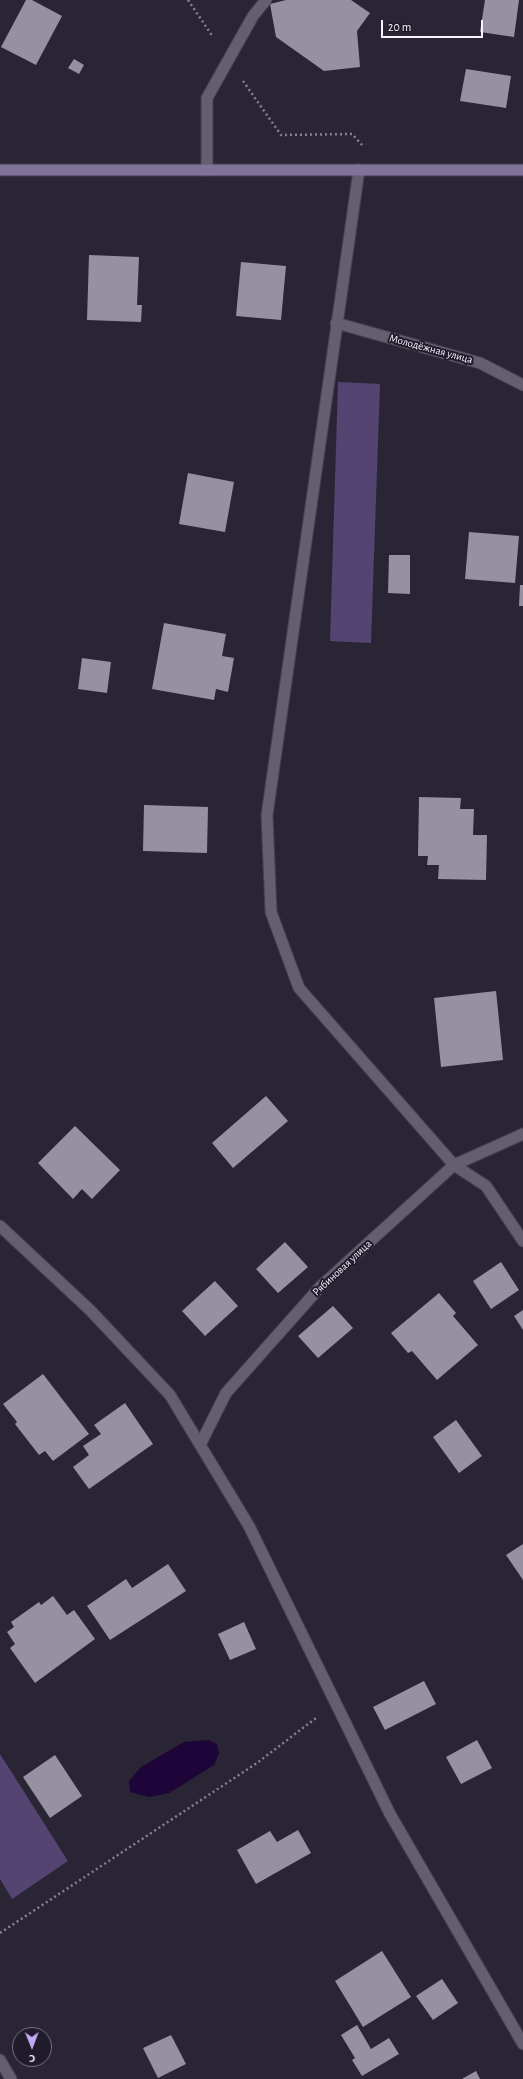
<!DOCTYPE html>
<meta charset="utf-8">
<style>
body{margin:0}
#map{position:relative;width:523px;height:2079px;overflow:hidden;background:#2a2534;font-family:"Alegreya Sans",sans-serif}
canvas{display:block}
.north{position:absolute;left:12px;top:2027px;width:40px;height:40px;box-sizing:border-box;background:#201b2a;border:1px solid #76717e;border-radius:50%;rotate:179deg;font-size:11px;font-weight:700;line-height:16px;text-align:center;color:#f6f3fd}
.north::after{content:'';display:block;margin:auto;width:14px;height:18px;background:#c1a8f3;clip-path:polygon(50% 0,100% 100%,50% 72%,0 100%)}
.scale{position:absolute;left:381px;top:20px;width:102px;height:18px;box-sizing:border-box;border:2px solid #f6f3fd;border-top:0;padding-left:5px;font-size:12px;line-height:14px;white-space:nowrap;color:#f6f3fd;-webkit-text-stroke:3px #201b2a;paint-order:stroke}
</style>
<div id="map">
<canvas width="523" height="2079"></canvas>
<div class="north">С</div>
<div class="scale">20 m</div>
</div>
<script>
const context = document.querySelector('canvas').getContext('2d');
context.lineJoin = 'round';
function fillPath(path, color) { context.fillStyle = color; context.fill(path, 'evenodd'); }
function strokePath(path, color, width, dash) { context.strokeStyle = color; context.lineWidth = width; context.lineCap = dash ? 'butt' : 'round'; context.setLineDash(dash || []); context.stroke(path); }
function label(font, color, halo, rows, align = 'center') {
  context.font = font + ' "Alegreya Sans",sans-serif'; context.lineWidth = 4; context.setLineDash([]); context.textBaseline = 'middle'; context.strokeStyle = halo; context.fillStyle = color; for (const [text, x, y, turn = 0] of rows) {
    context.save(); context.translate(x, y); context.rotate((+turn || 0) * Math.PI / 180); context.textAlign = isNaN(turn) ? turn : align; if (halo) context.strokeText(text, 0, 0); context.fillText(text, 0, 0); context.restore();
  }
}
fillPath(new Path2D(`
 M 338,382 L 380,384 L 371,643 L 330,641 Z
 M 0,1754 L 68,1861 L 12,1899 L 0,1879 Z`), '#534471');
fillPath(new Path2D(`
 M 209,1740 L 217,1744 L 219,1753 L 214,1765 L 169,1793 L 149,1797 L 130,1792 L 129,1781 L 141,1767 L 184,1742 Z`), '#1d0439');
fillPath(new Path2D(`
 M 26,0 L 32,0 L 62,16 L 36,65 L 1,47 Z
 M 286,0 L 351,0 L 370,13 L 357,31 L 360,67 L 324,71 L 276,37 L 270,4 Z
 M 485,0 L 519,0 L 514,37 L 480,32 Z
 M 74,59 L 84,65 L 79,74 L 68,68 Z
 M 466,69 L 511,76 L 506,108 L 460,101 Z
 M 89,255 L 139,257 L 137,305 L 142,305 L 141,322 L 87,320 Z
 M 241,262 L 286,266 L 281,320 L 236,316 Z
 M 188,473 L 234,482 L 225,532 L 179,524 Z
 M 469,532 L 519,536 L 515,583 L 465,579 Z
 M 389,555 L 410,555 L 410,594 L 388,593 Z
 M 520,585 L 523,585 L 523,606 L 519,606 Z
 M 164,623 L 226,634 L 222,656 L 234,658 L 228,692 L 216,689 L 214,700 L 152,689 Z
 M 82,658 L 111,662 L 107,693 L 78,689 Z
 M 419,797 L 461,798 L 460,809 L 474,809 L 473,835 L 487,835 L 486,880 L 438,879 L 439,865 L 427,865 L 428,856 L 418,856 Z
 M 144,805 L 208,807 L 207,853 L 143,851 Z
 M 496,991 L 503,1060 L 441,1067 L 434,998 Z
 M 266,1096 L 288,1121 L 233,1168 L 212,1143 Z
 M 75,1126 L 120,1170 L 92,1199 L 82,1189 L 73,1199 L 38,1163 Z
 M 285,1242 L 308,1267 L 278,1293 L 256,1269 Z
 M 501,1262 L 519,1290 L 491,1309 L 473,1281 Z
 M 215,1281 L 238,1306 L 205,1336 L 182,1311 Z
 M 439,1293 L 456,1313 L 453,1316 L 478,1345 L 437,1380 L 412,1351 L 408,1353 L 391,1333 Z
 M 333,1306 L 353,1328 L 318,1358 L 298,1336 Z
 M 523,1310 L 523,1330 L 514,1316 Z
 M 43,1374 L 89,1434 L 53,1461 L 45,1451 L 39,1455 L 15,1424 L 17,1422 L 3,1404 Z
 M 125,1403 L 153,1444 L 89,1489 L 73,1467 L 89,1455 L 83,1446 L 101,1434 L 94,1425 Z
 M 456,1420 L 482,1456 L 459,1473 L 433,1437 Z
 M 523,1544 L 523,1580 L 506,1555 Z
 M 168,1564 L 186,1591 L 110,1640 L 87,1606 L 126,1579 L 132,1588 Z
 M 53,1596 L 67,1615 L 74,1610 L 95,1639 L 35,1683 L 10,1648 L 15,1644 L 7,1632 L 14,1627 L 11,1622 L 39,1602 L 41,1605 Z
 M 244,1622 L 256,1649 L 230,1660 L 218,1634 Z
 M 424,1681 L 436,1704 L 385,1730 L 373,1707 Z
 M 477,1740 L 492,1768 L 461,1784 L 446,1757 Z
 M 55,1755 L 82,1796 L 50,1818 L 23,1777 Z
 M 298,1830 L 311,1853 L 256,1884 L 237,1850 L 270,1831 L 277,1842 Z
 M 382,1951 L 411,1997 L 363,2027 L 335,1981 Z
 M 442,1979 L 458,2003 L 433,2020 L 416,1996 Z
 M 357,2025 L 371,2049 L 389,2038 L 399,2054 L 362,2076 L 352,2060 L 355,2058 L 341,2035 Z
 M 171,2035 L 186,2064 L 158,2078 L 143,2048 Z
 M 476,2071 L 480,2079 L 462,2079 Z`), '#9690a3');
const service = new Path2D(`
 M 207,170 L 207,98 L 253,16 L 266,0
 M 454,1165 L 486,1186 L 523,1241`);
const minor = new Path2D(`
 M 359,170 L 267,815 L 271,912 L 299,988 L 454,1165
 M 336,323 L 480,363 L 523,385
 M 0,1226 L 90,1310 L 170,1395 L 249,1526 L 390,1814 L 523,2044
 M 200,1445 L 226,1393 L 321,1286 L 454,1165 L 523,1134
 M 0,2060 L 11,2079`);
const secondary = new Path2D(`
 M 0,170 L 523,170`);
strokePath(service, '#44404e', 13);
strokePath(minor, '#44404e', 13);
strokePath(secondary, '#44404e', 13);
strokePath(new Path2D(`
 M 188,0 L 213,37
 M 243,81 L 281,135 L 352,134 L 363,146
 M 0,1933 L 257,1763 L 316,1718`), '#86828f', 2.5, [2, 3]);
strokePath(service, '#645e70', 11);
strokePath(minor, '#645e70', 11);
strokePath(secondary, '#80739a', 11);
label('11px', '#f6f3fd', '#201b2a', [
 ["Молодёжная улица",431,349,15],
 ["Рябиновая улица",342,1268,-43]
]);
</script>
